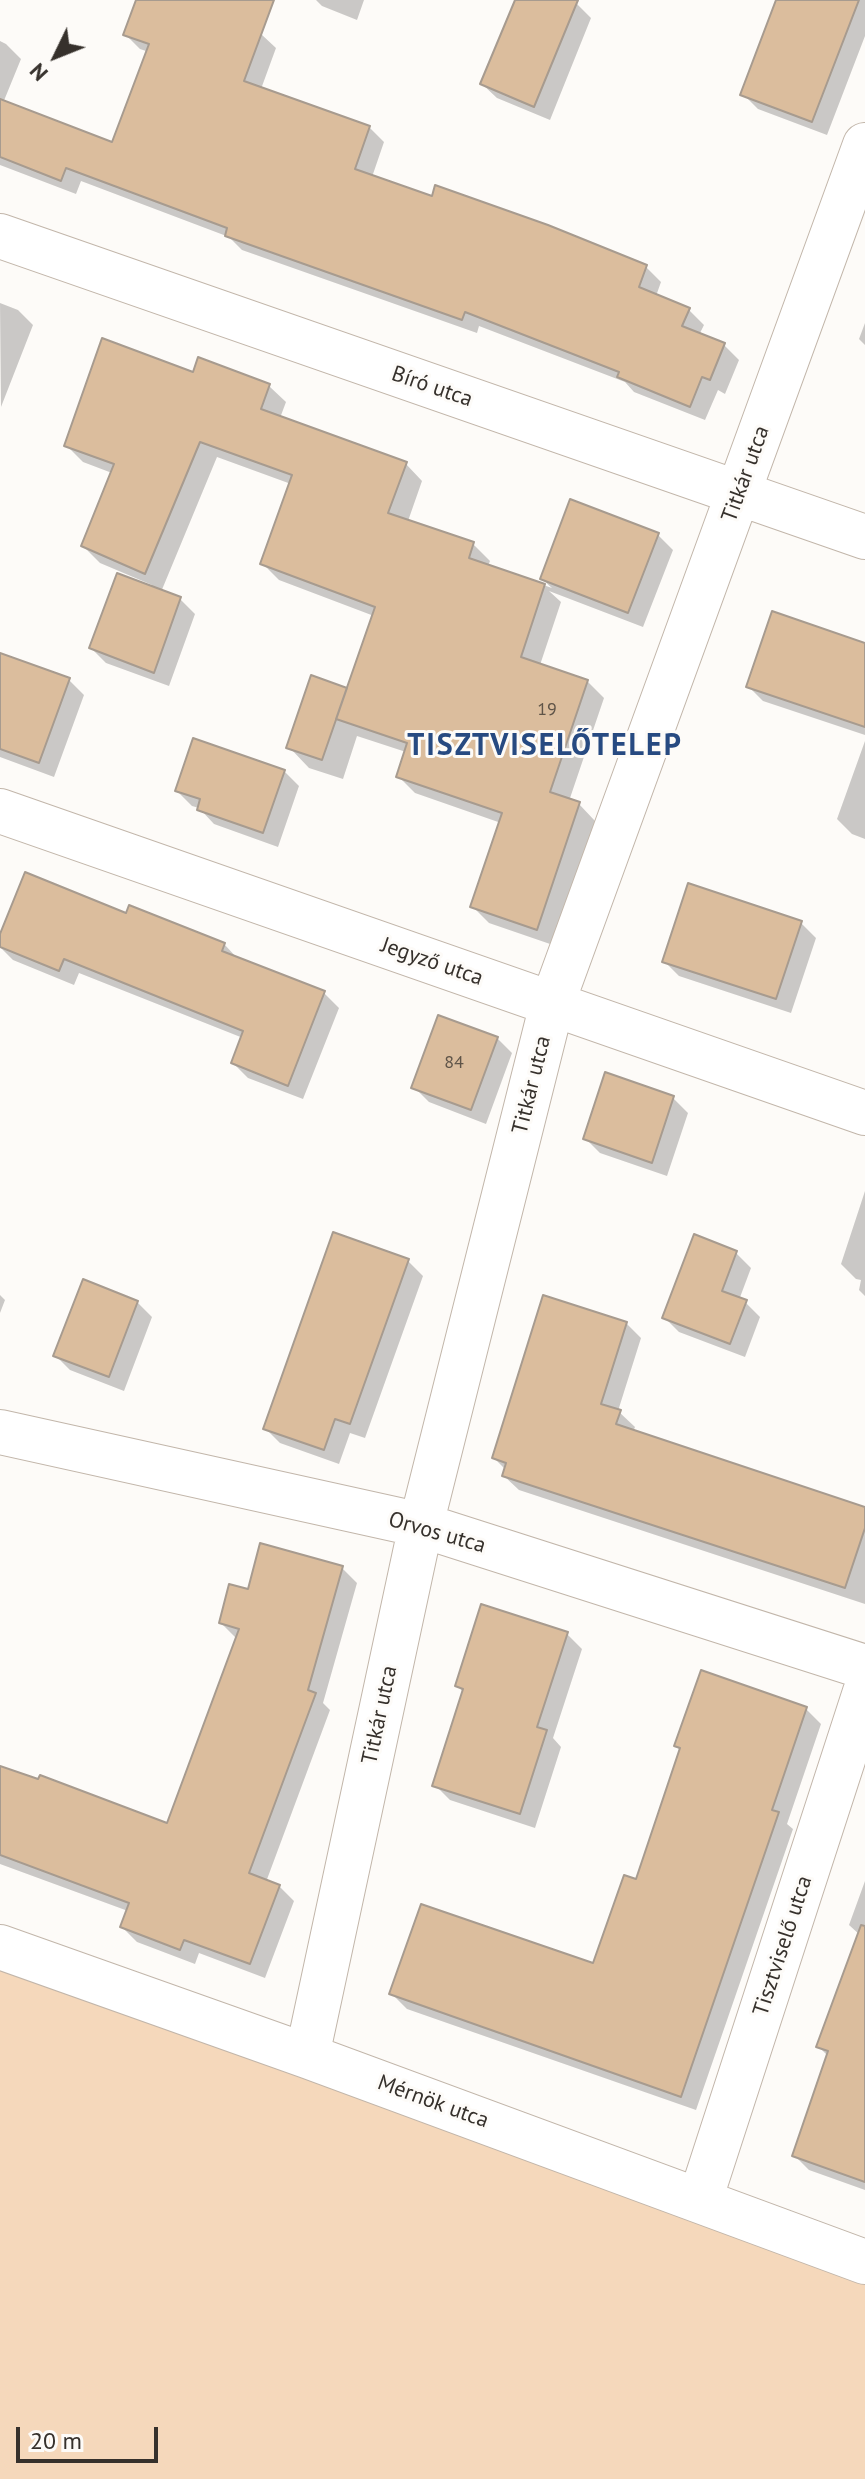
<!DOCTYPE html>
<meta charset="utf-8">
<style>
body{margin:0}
#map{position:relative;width:865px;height:2479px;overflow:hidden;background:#fdfbf8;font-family:"PT Sans",sans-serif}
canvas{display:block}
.north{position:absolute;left:16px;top:16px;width:80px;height:80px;-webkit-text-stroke:6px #fdfbf8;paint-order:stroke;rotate:227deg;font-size:22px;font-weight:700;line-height:32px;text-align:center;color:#36312c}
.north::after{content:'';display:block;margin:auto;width:28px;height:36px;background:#36312c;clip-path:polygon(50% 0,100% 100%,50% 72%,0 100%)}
.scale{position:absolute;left:16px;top:2427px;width:142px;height:36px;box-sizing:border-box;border:4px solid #36312c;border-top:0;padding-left:10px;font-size:24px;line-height:28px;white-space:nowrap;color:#36312c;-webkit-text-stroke:6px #fdfbf8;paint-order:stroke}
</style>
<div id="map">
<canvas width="865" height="2479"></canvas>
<div class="north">N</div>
<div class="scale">20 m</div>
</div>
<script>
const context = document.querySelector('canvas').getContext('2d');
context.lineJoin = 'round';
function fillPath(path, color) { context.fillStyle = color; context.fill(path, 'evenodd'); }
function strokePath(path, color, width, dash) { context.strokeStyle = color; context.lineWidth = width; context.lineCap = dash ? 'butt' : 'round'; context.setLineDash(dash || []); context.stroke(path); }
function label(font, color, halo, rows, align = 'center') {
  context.font = font + ' "PT Sans",sans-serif'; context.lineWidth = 6; context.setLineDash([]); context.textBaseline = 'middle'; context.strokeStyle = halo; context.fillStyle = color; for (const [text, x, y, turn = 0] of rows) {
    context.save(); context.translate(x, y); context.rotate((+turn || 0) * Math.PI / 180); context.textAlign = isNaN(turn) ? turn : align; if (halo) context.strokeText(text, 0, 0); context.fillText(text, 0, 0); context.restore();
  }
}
fillPath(new Path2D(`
 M 0,1962 L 104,1999 L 865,2284 L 865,2479 L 0,2479 Z`), '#f5d8bb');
fillPath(new Path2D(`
 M 138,0 L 174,0 L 261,34 L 276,48 L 261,89 L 369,127 L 384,142 L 372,177 L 646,267 L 661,282 L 656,296 L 689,310 L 704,325 L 699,335 L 724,345 L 739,360 L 725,394 L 718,390 L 705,420 L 634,392 L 625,382 L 479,326 L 477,333 L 242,250 L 229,237 L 81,181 L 76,194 L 0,165 L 0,41 L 6,44 L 21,59 L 3,103 L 114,145 L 149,52 L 140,49 L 125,34 Z
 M 316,0 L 364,0 L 357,20 L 322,6 Z
 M 517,0 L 579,0 L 577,4 L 591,18 L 550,120 L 497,98 L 482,84 Z
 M 778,0 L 865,0 L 865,36 L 827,135 L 758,109 L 743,94 Z
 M 0,303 L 18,310 L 33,325 L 1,407 Z
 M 865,323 L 865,345 L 859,339 Z
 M 194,375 L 269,386 L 286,402 L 280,418 L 406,464 L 422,481 L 408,521 L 473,544 L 490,561 L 488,566 L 552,588 L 542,579 L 658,535 L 673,550 L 643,627 L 549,591 L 561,602 L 540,665 L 587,681 L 604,698 L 569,801 L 579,804 L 595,821 L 553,945 L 489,923 L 473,907 L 501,823 L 415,793 L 398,776 L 406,752 L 357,736 L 343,779 L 309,768 L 289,747 L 348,691 L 374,616 L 279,580 L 262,563 L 291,484 L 217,457 L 161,592 L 180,599 L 195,614 L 169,686 L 106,663 L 91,648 L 152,585 L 100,563 L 83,546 L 112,473 L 83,462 L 66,445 Z
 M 865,649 L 865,735 L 763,701 L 748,686 Z
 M 0,658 L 69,680 L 84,695 L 54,777 L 0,757 Z
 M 865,741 L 865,839 L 852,834 L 837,819 Z
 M 284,771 L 299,786 L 278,847 L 214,824 L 199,808 L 192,806 L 177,791 Z
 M 127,916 L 224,944 L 239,960 L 324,993 L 339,1008 L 303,1099 L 248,1078 L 233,1063 L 243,1038 L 79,973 L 74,985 L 13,960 L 0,947 L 0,939 Z
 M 801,923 L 816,938 L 791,1013 L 679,976 L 664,961 Z
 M 497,1038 L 512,1053 L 486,1124 L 429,1102 L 414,1087 Z
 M 673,1098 L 688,1113 L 667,1176 L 600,1153 L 585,1138 Z
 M 865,1191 L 865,1296 L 859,1290 L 861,1280 L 856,1279 L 841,1264 Z
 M 736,1253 L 751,1268 L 739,1300 L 745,1302 L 760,1317 L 745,1357 L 679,1332 L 664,1317 Z
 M 408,1261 L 423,1276 L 365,1438 L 350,1433 L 339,1464 L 280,1443 L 265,1428 Z
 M 0,1295 L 5,1300 L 0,1313 Z
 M 137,1302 L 152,1317 L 124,1391 L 70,1370 L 55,1355 Z
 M 626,1323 L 641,1338 L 618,1411 L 635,1427 L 633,1432 L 865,1509 L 865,1604 L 519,1490 L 504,1476 L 506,1470 L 494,1458 Z
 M 342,1568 L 357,1583 L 323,1703 L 330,1710 L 266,1882 L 279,1886 L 294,1901 L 265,1978 L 199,1953 L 195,1964 L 137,1942 L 122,1927 L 128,1911 L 0,1864 L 0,1768 L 168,1826 L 236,1638 L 221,1623 L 249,1591 Z
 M 567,1634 L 582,1649 L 553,1738 L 561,1747 L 535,1828 L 450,1800 L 435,1785 L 464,1693 L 457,1685 Z
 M 806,1709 L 821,1724 L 787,1824 L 793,1829 L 696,2110 L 407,2009 L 392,1994 L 594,1966 L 637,1882 L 681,1751 L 676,1746 Z
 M 865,1881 L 865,2190 L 809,2170 L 794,2155 L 828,2056 L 818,2046 L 860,1935 L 849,1925 Z`), '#0003');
const building = new Path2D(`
 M 136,0 L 274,0 L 244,81 L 370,126 L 355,169 L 432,196 L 435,185 L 548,225 L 647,265 L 639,287 L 690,308 L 682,326 L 725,343 L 710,380 L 702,377 L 690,407 L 617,377 L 619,372 L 465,312 L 462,320 L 225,236 L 227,228 L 66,168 L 61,181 L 0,157 L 0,99 L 112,142 L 149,44 L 123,35 Z
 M 515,0 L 578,0 L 534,107 L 480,84 Z
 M 776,0 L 859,0 L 812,122 L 740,95 Z
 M 102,338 L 193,372 L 198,357 L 270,384 L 261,409 L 407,462 L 388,513 L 474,542 L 469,558 L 545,584 L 521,657 L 588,680 L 550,792 L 580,802 L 537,930 L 470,907 L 502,813 L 396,777 L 407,743 L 336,719 L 375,607 L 260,564 L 292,475 L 200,442 L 145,574 L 81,546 L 114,464 L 64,446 Z
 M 570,499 L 659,533 L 628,613 L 540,579 Z
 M 117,573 L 181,597 L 154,673 L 89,648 Z
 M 772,611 L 865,643 L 865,727 L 746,687 Z
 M 0,653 L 70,678 L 39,763 L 0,749 Z
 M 311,675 L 347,688 L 322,760 L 286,748 Z
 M 193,738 L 285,770 L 263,833 L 197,810 L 200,799 L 175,791 Z
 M 25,872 L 126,913 L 129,905 L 225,943 L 222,951 L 325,991 L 288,1086 L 231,1063 L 243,1031 L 64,959 L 59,971 L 0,947 L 0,934 Z
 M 688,883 L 802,921 L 776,999 L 662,962 Z
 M 438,1015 L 498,1037 L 471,1110 L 411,1088 Z
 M 605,1072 L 674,1096 L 652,1163 L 583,1139 Z
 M 333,1232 L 409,1259 L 350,1424 L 335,1419 L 324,1450 L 263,1429 Z
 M 694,1234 L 737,1251 L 722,1291 L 747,1300 L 730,1344 L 662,1318 Z
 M 83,1279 L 138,1301 L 109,1377 L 53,1356 Z
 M 543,1295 L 627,1322 L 601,1404 L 621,1410 L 616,1424 L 865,1507 L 865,1528 L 845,1588 L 502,1476 L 506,1463 L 492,1458 Z
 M 260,1543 L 343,1566 L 308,1690 L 316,1693 L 249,1873 L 280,1885 L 250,1964 L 184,1940 L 180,1950 L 120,1927 L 129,1903 L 0,1855 L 0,1766 L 38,1779 L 40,1775 L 167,1823 L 239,1629 L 219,1623 L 229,1584 L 248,1589 Z
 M 481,1604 L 568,1632 L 537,1727 L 547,1730 L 520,1814 L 432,1786 L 463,1689 L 455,1686 Z
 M 701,1670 L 807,1707 L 772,1810 L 779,1812 L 681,2097 L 389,1994 L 421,1904 L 593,1963 L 624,1875 L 636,1879 L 680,1748 L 674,1746 Z
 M 861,1925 L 865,1926 L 865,2182 L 792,2156 L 828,2051 L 816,2047 Z`);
fillPath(building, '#dbbd9d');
strokePath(building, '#a79b8f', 2);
const minor = new Path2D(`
 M 0,236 L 865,537
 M 0,811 L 865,1113
 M 0,1432 L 421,1525 L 865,1667
 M 0,1947 L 307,2056 L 865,2262
 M 307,2056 L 421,1525 L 552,1004 L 865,145
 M 700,2200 L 865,1692`);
strokePath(minor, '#c2b6aa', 46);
strokePath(minor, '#fff', 44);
label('18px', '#5f5448', null, [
 ["19",547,710],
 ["84",454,1063]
]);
label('22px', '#36312c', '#fdfbf8', [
 ["Bíró utca",432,387,19],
 ["Titkár utca",746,474,-70],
 ["Jegyző utca",432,962,19],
 ["Titkár utca",532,1085,-76],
 ["Orvos utca",437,1533,16],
 ["Titkár utca",380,1715,-78],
 ["Tisztviselő utca",783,1946,-72],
 ["Mérnök utca",433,2102,20]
]);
context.letterSpacing = '2px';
label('bold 30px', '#274a81', '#fdfbf8', [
 ["TISZTVISELŐTELEP",545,746]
]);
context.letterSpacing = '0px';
</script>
